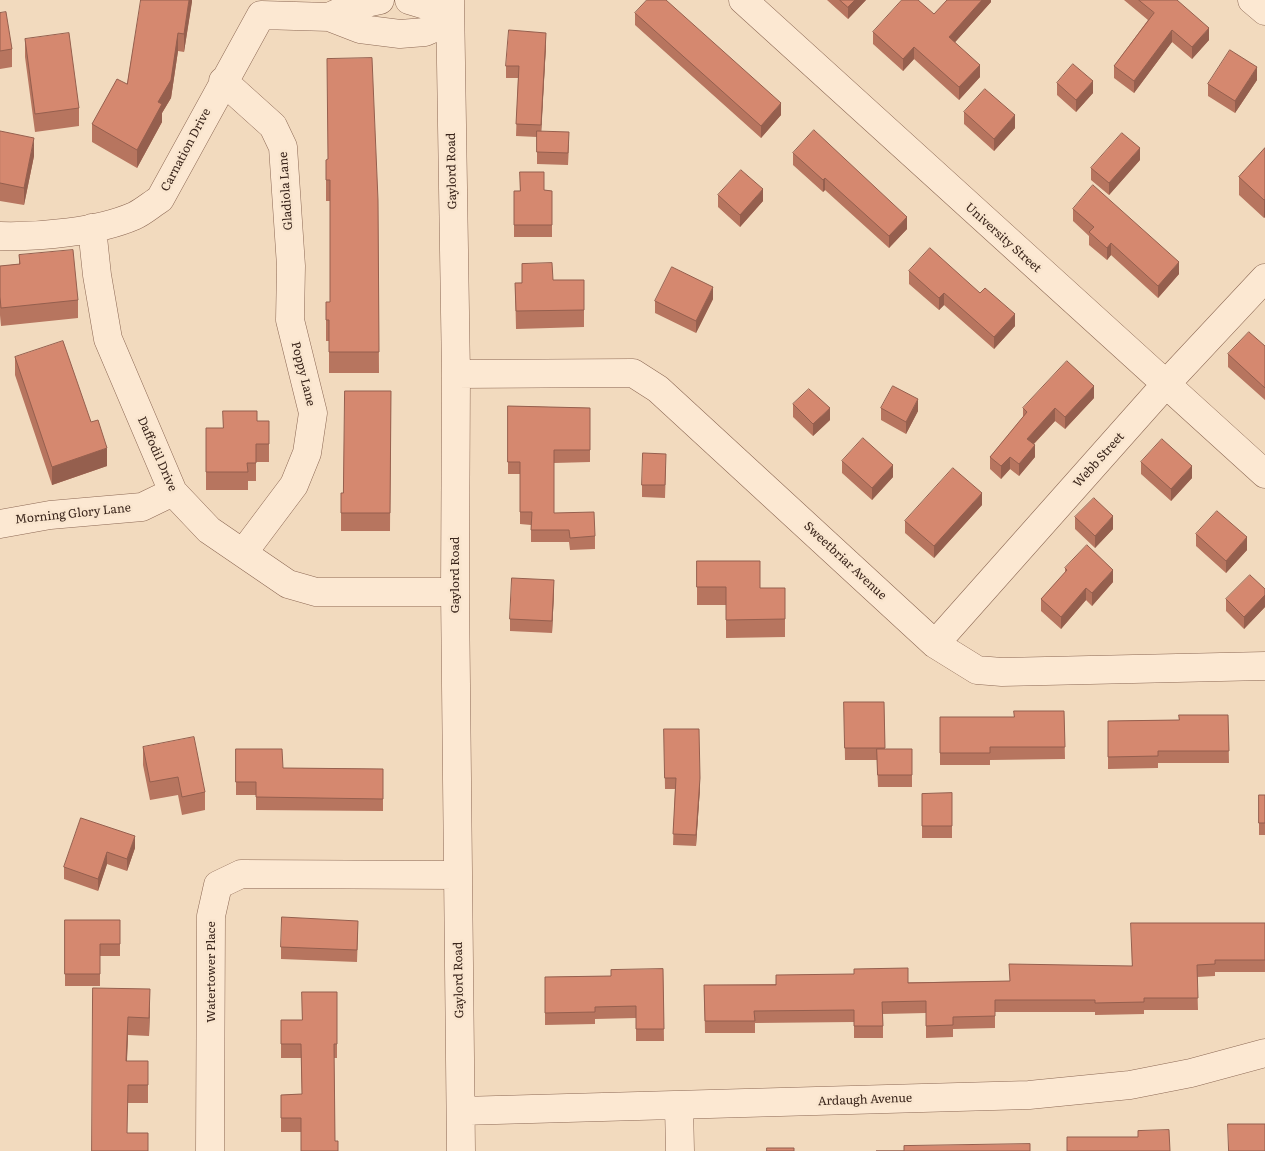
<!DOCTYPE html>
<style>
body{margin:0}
canvas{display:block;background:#f2dabe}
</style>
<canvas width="1265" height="1151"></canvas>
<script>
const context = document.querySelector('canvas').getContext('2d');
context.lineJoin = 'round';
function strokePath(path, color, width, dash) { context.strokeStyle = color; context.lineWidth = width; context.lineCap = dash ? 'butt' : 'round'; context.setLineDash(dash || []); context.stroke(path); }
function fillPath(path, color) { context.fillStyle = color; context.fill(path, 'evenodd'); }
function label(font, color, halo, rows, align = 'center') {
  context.font = font + ' Literata,serif'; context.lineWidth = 5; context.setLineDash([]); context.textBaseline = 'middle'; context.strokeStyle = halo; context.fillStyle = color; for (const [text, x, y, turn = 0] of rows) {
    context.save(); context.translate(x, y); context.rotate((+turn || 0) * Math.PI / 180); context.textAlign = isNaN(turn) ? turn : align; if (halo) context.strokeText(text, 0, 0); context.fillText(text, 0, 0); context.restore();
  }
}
const minor = new Path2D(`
 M 450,0 L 456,374 L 455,592 L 461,1151
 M 743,0 L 1265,474
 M 1252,0 L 1265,11
 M 329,17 L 352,6 L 380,0
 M 223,81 L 273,126 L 283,147 L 291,266 L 290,320 L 313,413 L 307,453 L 294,485 L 243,553
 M 92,228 L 97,275 L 108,339 L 173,492 L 209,530 L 288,584 L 316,592 L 455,592
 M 0,236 C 40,237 97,232 134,216 C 143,212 152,204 160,199 L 261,15 L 329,17 L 360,29 L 400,34 L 425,32 L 450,21 L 429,6 L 409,0
 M 456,374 L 633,373 L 658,389 L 935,644 L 977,670 L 1002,672 L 1265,666
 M 0,524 L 50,515 L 142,507 L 173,492
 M 935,644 L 1165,385 L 1265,278
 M 679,1106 L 680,1151
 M 461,1111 L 1029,1095 L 1130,1085 L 1191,1073 L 1265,1053
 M 210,1151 L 211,916 L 218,885 L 241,874 L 457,875`);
strokePath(minor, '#8d6955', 29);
strokePath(minor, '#fce8d2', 28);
fillPath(new Path2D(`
 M 192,0 L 184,52 L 178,51 L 171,98 L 162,113 L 162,122 L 137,168 L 92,142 L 92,124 L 127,84 Z
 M 827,0 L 866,0 L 848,19 Z
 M 991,0 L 991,2 L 955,42 L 980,77 L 959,100 L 914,59 L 903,71 L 873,44 L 873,32 L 934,14 Z
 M 1124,0 L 1177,0 L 1209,40 L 1192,59 L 1172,42 L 1134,93 L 1114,78 L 1114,66 L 1148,20 Z
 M 0,13 L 12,49 L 12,67 L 0,69 Z
 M 635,13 L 781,115 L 761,138 L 635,25 Z
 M 25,39 L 79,108 L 79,126 L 35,132 L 25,57 Z
 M 546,45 L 541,131 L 569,145 L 568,165 L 537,164 L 537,137 L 516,136 L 518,78 L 506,78 L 506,66 Z
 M 1257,80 L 1235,113 L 1208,96 L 1208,84 Z
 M 1057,83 L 1093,93 L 1076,112 L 1057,95 Z
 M 964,112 L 1015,128 L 994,151 L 964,124 Z
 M 0,131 L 34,156 L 24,205 L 0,201 Z
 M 1265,148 L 1265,217 L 1264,218 L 1239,195 L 1239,177 Z
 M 793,153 L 907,229 L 889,248 L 825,190 L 823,192 L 793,165 Z
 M 326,160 L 378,200 L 379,373 L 329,373 L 329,341 L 326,341 L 326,302 L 330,302 L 330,201 L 326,201 Z
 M 1140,160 L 1109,195 L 1091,180 L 1091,168 Z
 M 544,190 L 552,191 L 552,237 L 514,237 L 514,191 Z
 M 718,195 L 763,201 L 740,227 L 718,207 Z
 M 1073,209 L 1179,274 L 1158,298 L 1111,255 L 1107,260 L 1089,245 L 1089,236 L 1073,221 Z
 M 19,255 L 78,300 L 78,318 L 1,326 L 0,315 L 0,266 L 19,264 Z
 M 909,271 L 1015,326 L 994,349 L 944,305 L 939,310 L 909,284 Z
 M 584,280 L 584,327 L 516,329 L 515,283 Z
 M 713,299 L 696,333 L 655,313 L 655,301 Z
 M 1265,346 L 1265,400 L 1228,367 L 1228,354 Z
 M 15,357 L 91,422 L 107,466 L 52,485 L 15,375 Z
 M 391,391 L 390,531 L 341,531 L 341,493 L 343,493 Z
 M 1094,398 L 1065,429 L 1055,421 L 1034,444 L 1035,457 L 1019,476 L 1010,469 L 1001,479 L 990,469 L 990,457 L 1023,417 L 1023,408 Z
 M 793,404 L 830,420 L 813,436 L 793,417 Z
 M 508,406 L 590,408 L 590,462 L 554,463 L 554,513 L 595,536 L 595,549 L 570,550 L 569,542 L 531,542 L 531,525 L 520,524 L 520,474 L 508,474 Z
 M 881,408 L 918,411 L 906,434 L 881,420 Z
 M 257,421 L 269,421 L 269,462 L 256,462 L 256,481 L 248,481 L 248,490 L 206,490 L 206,428 L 223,428 Z
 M 842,461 L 893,477 L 872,500 L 842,473 Z
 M 1141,462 L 1192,478 L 1171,501 L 1141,474 Z
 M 666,466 L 665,498 L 642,497 L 642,485 Z
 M 982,505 L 934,558 L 905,533 L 905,521 Z
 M 1075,517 L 1113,529 L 1095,548 L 1075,529 Z
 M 1196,534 L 1247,550 L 1226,573 L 1196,546 Z
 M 697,561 L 760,588 L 785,588 L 785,637 L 726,638 L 726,605 L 697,605 Z
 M 1065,568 L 1113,582 L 1092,606 L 1086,600 L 1061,629 L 1041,611 L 1041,599 L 1065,573 Z
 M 1265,589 L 1265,607 L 1244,629 L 1226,611 L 1226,599 Z
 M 554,592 L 552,633 L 510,631 L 510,619 Z
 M 844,702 L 884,702 L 885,749 L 912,749 L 912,787 L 878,787 L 877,760 L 845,760 Z
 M 1064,711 L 1065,759 L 990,760 L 990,765 L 940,765 L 940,717 L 1014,717 Z
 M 1228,715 L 1229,763 L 1158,763 L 1158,768 L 1108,769 L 1108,721 L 1179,720 Z
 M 664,729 L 700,788 L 696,846 L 673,845 L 675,789 L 665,789 Z
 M 143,747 L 205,792 L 205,810 L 182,815 L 178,795 L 150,800 L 143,765 Z
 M 236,749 L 283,768 L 383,769 L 383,811 L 256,810 L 256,795 L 236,795 Z
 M 952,793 L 952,838 L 922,838 L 922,794 Z
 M 1259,795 L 1265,795 L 1265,835 L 1259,835 Z
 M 81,818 L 135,848 L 127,871 L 107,864 L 98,891 L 64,879 L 64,867 Z
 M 65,920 L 120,920 L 120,956 L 100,956 L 100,986 L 65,986 Z
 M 1265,923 L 1265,972 L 1215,972 L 1215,976 L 1197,977 L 1198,1010 L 1144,1010 L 1144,1014 L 1095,1015 L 1095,1012 L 995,1012 L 995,1028 L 953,1029 L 953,1037 L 926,1038 L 926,1013 L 883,1014 L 883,1038 L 854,1038 L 854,1022 L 755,1023 L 755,1033 L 705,1033 L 704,985 L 1010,981 L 1131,966 Z
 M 358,933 L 357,962 L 281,959 L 281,947 Z
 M 663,969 L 664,1041 L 636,1041 L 636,1018 L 595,1019 L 595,1024 L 545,1025 L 545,977 L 611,976 Z
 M 93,988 L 150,1007 L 149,1036 L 128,1035 L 127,1061 L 148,1061 L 148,1103 L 128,1103 Z
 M 337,992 L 337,1058 L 334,1058 L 335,1141 L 338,1151 L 301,1132 L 281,1132 L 281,1095 L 302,1094 L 301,1058 L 281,1058 L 281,1020 L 302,1020 Z`), '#b7755f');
fillPath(new Path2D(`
 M 189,0 L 192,0 L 192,2 L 184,52 L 184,34 Z
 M 855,0 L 866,0 L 848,19 L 848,7 Z
 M 982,0 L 991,0 L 991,2 L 949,49 L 949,37 Z
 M 1209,28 L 1209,40 L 1192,59 L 1192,47 Z
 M 1172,30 L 1172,42 L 1134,93 L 1134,81 Z
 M 178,33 L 178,51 L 171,98 L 162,113 L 162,122 L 137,168 L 137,150 L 158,102 Z
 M 546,33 L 546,45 L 541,137 L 541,125 Z
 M 914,47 L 914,59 L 903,71 L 903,59 Z
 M 980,65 L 980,77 L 959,100 L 959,87 Z
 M 1257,67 L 1257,80 L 1235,113 L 1235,101 Z
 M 1093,81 L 1093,93 L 1076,112 L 1076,100 Z
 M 781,103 L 781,115 L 761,138 L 761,126 Z
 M 1015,115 L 1015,128 L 994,151 L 994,139 Z
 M 34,138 L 34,156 L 24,205 L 24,188 Z
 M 1140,148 L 1140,160 L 1109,195 L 1109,183 Z
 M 825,178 L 825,190 L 823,192 L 823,180 Z
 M 763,189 L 763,201 L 740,227 L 740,215 Z
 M 1265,199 L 1265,217 L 1264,218 L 1264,200 Z
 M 907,217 L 907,229 L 889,248 L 889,236 Z
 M 1111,243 L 1111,255 L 1107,260 L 1107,248 Z
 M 1179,262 L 1179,274 L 1158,298 L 1158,286 Z
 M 713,287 L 713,299 L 696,333 L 696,321 Z
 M 944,293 L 944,305 L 939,310 L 939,298 Z
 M 1015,314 L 1015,326 L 994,349 L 994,337 Z
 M 1094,386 L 1094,398 L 1065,429 L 1065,417 Z
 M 918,399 L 918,411 L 906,434 L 906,422 Z
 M 830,408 L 830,420 L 813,436 L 813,424 Z
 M 1055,408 L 1055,421 L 1027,451 L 1027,439 Z
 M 1035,445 L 1035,457 L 1019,476 L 1019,464 Z
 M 107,448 L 107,466 L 52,485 L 52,467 Z
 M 1010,457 L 1010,469 L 1001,479 L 1001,466 Z
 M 893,465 L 893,477 L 872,500 L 872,488 Z
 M 1192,466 L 1192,478 L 1171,501 L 1171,489 Z
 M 982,493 L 982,505 L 934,558 L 934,546 Z
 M 1113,516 L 1113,529 L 1095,548 L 1095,536 Z
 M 1247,537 L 1247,550 L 1226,573 L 1226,561 Z
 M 1113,570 L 1113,582 L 1092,606 L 1092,593 Z
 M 554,580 L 554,592 L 552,633 L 552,621 Z
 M 1086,588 L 1086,600 L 1061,629 L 1061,617 Z
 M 1265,595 L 1265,607 L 1244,629 L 1244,617 Z
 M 700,778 L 700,788 L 696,846 L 696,835 Z
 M 135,836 L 135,848 L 127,871 L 127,859 Z
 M 107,852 L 107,864 L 98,891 L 98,879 Z
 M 150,989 L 150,1007 L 149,1036 L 149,1018 Z
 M 128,1017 L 128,1035 L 126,1079 L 126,1061 Z`), '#955f4e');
const building = new Path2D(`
 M 141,0 L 189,0 L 184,34 L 178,33 L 171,80 L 158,102 L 162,104 L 137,150 L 92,124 L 117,79 L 127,84 Z
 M 647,0 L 666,0 L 781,103 L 761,126 L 635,13 Z
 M 840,0 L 855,0 L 848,7 Z
 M 902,0 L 918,0 L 934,14 L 947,0 L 982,0 L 949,37 L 980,65 L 959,87 L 914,47 L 903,59 L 873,32 Z
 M 1139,0 L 1177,0 L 1209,28 L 1192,47 L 1172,30 L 1134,81 L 1114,66 L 1154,13 Z
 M 6,12 L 12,49 L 0,51 L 0,13 Z
 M 509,30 L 546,33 L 541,125 L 516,124 L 519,66 L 506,66 Z
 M 69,33 L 79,108 L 35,114 L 25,39 Z
 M 1230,50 L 1257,67 L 1235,101 L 1208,84 Z
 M 372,58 L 378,200 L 379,352 L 329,352 L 329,320 L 326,320 L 326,302 L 330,302 L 330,180 L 326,180 L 326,160 L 328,159 L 327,59 Z
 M 1073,64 L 1093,81 L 1076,100 L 1057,83 Z
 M 985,89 L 1015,115 L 994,139 L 964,112 Z
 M 814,130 L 907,217 L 889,236 L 825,178 L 823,180 L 793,153 Z
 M 0,131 L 34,138 L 24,188 L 0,183 Z
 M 537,131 L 569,132 L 568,153 L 537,152 Z
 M 1122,133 L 1140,148 L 1109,183 L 1091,168 Z
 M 1265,148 L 1265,199 L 1264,200 L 1239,177 Z
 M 741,170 L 763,189 L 740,215 L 718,195 Z
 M 520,172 L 544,172 L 544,190 L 552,191 L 552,225 L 514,225 L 514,191 L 520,191 Z
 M 1093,185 L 1179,262 L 1158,286 L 1111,243 L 1107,248 L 1089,232 L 1094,227 L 1073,209 Z
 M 930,248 L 980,293 L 985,288 L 1015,314 L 994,337 L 944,293 L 939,298 L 909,271 Z
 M 73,250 L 78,300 L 1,308 L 0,297 L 0,266 L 20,264 L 19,255 Z
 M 552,263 L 553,280 L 584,280 L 584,310 L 516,311 L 515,283 L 522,283 L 522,264 Z
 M 672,267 L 713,287 L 696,321 L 655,301 Z
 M 1249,332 L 1265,346 L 1265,388 L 1228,354 Z
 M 63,341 L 91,422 L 98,420 L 107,448 L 52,467 L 15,357 Z
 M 1067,361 L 1094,386 L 1065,417 L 1055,408 L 1027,439 L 1035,445 L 1019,464 L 1010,457 L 1001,466 L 990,457 L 1027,412 L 1023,408 Z
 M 893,386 L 918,399 L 906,422 L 881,408 Z
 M 809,389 L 830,408 L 813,424 L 793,404 Z
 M 345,391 L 391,391 L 390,513 L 341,513 L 341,493 L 343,493 Z
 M 508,406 L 590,408 L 590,450 L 554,450 L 554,513 L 594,512 L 595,536 L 570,538 L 569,530 L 531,530 L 532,512 L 520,512 L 520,462 L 508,462 Z
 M 223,411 L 257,411 L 257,421 L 269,421 L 269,444 L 256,444 L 256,463 L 247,463 L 248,472 L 206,472 L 206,428 L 223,428 Z
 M 863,438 L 893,465 L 872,488 L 842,461 Z
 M 1162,439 L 1192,466 L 1171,489 L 1141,462 Z
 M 643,453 L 666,454 L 665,485 L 642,485 Z
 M 953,468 L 982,493 L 934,546 L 905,521 Z
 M 1094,498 L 1113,516 L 1095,536 L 1075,517 Z
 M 1217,511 L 1247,537 L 1226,561 L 1196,534 Z
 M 1087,545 L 1113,570 L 1092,593 L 1086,588 L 1061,617 L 1041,599 L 1067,570 L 1065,568 Z
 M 697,561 L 760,561 L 760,588 L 785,588 L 785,619 L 726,620 L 726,587 L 697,587 Z
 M 1250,575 L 1265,589 L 1265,595 L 1244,617 L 1226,599 Z
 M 512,578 L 554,580 L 552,621 L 510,619 Z
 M 844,702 L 884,702 L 885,748 L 845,748 Z
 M 1014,711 L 1064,711 L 1065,747 L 990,747 L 990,753 L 940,753 L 940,717 L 1014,717 Z
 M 1179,715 L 1228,715 L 1229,751 L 1158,751 L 1158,756 L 1108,757 L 1108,721 L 1179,720 Z
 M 664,729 L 699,729 L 700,778 L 696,835 L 673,834 L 676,778 L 665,778 Z
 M 194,737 L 205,792 L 182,797 L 178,777 L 150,782 L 143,747 Z
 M 236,749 L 282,749 L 283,768 L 383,769 L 383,799 L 256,797 L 256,782 L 236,782 Z
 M 877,749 L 912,749 L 912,775 L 878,775 Z
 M 952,793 L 952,826 L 922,826 L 922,794 Z
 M 1259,795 L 1265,795 L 1265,823 L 1259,823 Z
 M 81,818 L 135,836 L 127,859 L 107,852 L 98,879 L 64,867 Z
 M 282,917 L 358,921 L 357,950 L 281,947 Z
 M 65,920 L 120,920 L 120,944 L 100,944 L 100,974 L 65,974 Z
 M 1131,923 L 1265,923 L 1265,960 L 1215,960 L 1215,964 L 1197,965 L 1198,998 L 1144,998 L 1144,1002 L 1095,1003 L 1095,1000 L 995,1000 L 995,1016 L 953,1017 L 953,1025 L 926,1026 L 926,1001 L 882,1002 L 883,1026 L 854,1026 L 854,1010 L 754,1011 L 755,1021 L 705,1021 L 704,985 L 776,985 L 776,975 L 854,974 L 854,969 L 908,968 L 908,983 L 1010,981 L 1009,964 L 1132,966 Z
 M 663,969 L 664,1029 L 636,1029 L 636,1006 L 595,1007 L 595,1012 L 545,1013 L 545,977 L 611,976 L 611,970 Z
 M 93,988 L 150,989 L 149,1018 L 128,1017 L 126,1061 L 148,1061 L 148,1085 L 128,1085 L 127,1133 L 148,1133 L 148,1151 L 92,1151 Z
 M 302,992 L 337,992 L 337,1044 L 334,1044 L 335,1141 L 338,1141 L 338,1151 L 301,1151 L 301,1118 L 281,1118 L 281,1095 L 302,1094 L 301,1044 L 281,1044 L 281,1020 L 302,1020 Z
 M 1228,1124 L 1265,1124 L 1265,1151 L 1229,1151 Z
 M 1169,1130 L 1170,1151 L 1067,1151 L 1067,1137 L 1138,1137 L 1138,1131 Z
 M 1030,1144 L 1030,1151 L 876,1151 L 904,1151 L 904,1146 Z
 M 767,1148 L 794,1148 L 794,1151 L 767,1151 Z`);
fillPath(building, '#d5886f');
strokePath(building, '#955f4e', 1);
label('12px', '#3a251b', '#f9e5ce', [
 ["Carnation Drive",186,150,-62],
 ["Gaylord Road",452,171,-91],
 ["Gladiola Lane",286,191,-94],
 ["University Street",1003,238,42],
 ["Poppy Lane",303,374,76],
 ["Daffodil Drive",157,454,66],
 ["Webb Street",1099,460,-48],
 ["Morning Glory Lane",73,514,-6],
 ["Sweetbriar Avenue",845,561,43],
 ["Gaylord Road",455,575,-90],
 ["Watertower Place",211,972,-90],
 ["Gaylord Road",459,980,-91],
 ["Ardaugh Avenue",865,1100,-2]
]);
</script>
